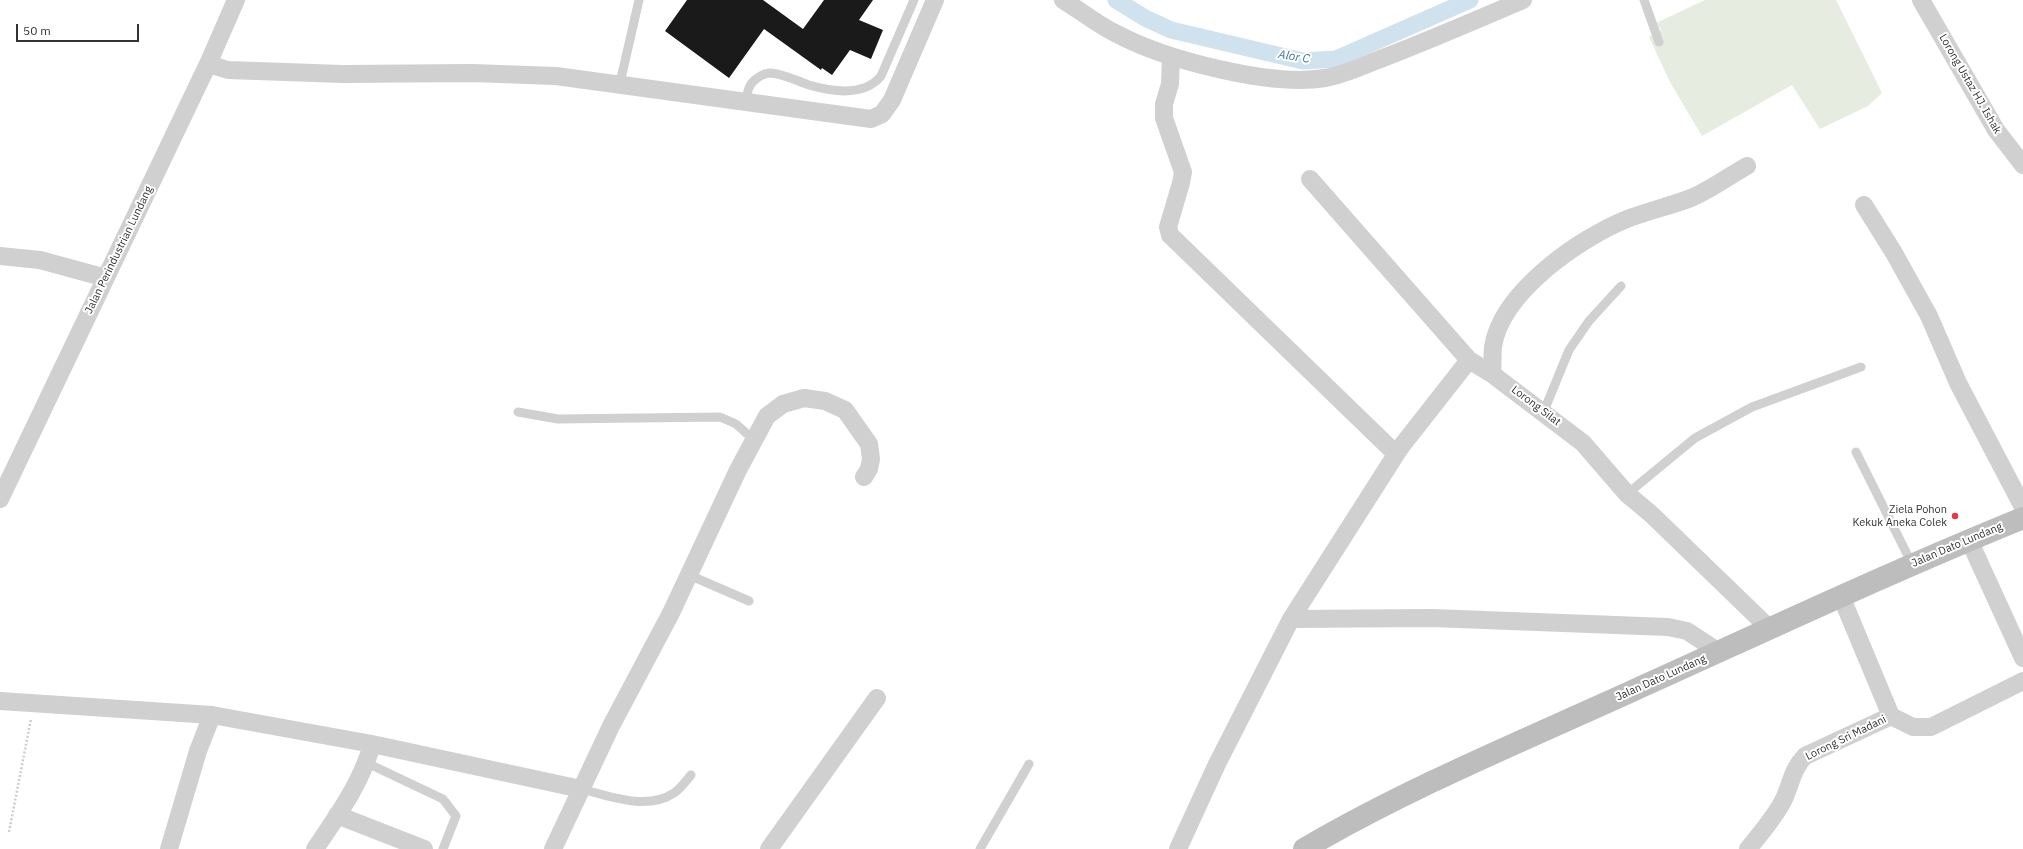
<!DOCTYPE html>
<style>
body{margin:0}
#map{position:relative;width:2023px;height:849px;overflow:hidden;background:#fff;font-family:"IBM Plex Sans",sans-serif}
canvas{display:block}
.scale{position:absolute;left:16px;top:24px;width:123px;height:18px;box-sizing:border-box;border:2px solid #333;border-top:0;padding-left:5px;font-size:12px;line-height:14px;white-space:nowrap;color:#333;-webkit-text-stroke:3px #fff;paint-order:stroke}
</style>
<div id="map">
<canvas width="2023" height="849"></canvas>
<div class="scale">50 m</div>
</div>
<script>
const context = document.querySelector('canvas').getContext('2d');
context.lineJoin = 'round';
function fillPath(path, color) { context.fillStyle = color; context.fill(path, 'evenodd'); }
function strokePath(path, color, width, dash) { context.strokeStyle = color; context.lineWidth = width; context.lineCap = dash ? 'butt' : 'round'; context.setLineDash(dash || []); context.stroke(path); }
function label(font, color, halo, rows, align = 'center') {
  context.font = font + ' "IBM Plex Sans",sans-serif'; context.lineWidth = 4; context.setLineDash([]); context.textBaseline = 'middle'; context.strokeStyle = halo; context.fillStyle = color; for (const [text, x, y, turn = 0] of rows) {
    context.save(); context.translate(x, y); context.rotate((+turn || 0) * Math.PI / 180); context.textAlign = isNaN(turn) ? turn : align; if (halo) context.strokeText(text, 0, 0); context.fillText(text, 0, 0); context.restore();
  }
}
fillPath(new Path2D(`
 M 1705,0 L 1836,0 L 1882,93 L 1868,106 L 1820,129 L 1792,85 L 1702,136 L 1670,82 L 1649,37 L 1661,30 L 1656,23 Z`), '#e6ecdf');
strokePath(new Path2D(`
 M 1116,0 L 1145,18 L 1171,30 L 1303,61 L 1336,59 L 1470,0`), '#cfe2ee', 17);
fillPath(new Path2D(`
 M 687,0 L 763,0 L 803,29 L 824,0 L 873,0 L 859,20 L 883,30 L 871,59 L 850,50 L 832,75 L 822,68 L 821,70 L 764,29 L 729,78 L 665,31 Z`), '#1a1a1a');
strokePath(new Path2D(`
 M 9,832 L 31,719`), '#cdcdcd', 2.5, [2, 2]);
strokePath(new Path2D(`
 M 1644,0 L 1659,42
 M 620,83 L 639,0
 M 746,103 C 747,98 747,92 749,88 C 752,80 763,73 771,73 C 784,74 797,81 809,85 C 833,92 864,97 881,76 L 914,0
 M 1544,411 L 1569,350 L 1589,321 L 1621,286
 M 518,412 L 558,419 L 720,417 L 736,424 L 754,440
 M 1856,452 L 1912,564
 M 1627,494 L 1695,438 L 1752,407 L 1861,367
 M 689,575 L 749,601
 M 367,763 L 443,799 L 456,816 L 443,849
 M 581,789 C 609,796 647,811 674,793 C 680,789 686,781 691,775
 M 980,849 L 1029,764`), '#d0d0d0', 9);
strokePath(new Path2D(`
 M 1063,0 C 1081,11 1098,25 1117,34 C 1166,60 1271,87 1325,78 C 1345,75 1364,65 1383,58 C 1430,40 1476,20 1523,0
 M 1921,0 L 1996,130 L 2023,165
 M 1171,56 L 1170,84 L 1164,104 L 1164,118 L 1183,172 L 1181,183 L 1168,227 L 1170,235 L 1396,454
 M 208,64 L 228,70 L 342,74 L 472,73 L 556,76 L 871,119 L 882,114 L 892,100 L 935,0
 M 1310,179 L 1469,360 L 1492,374 L 1583,443 L 1627,494 L 1651,514 L 1769,628
 M 1864,205 L 1894,253 L 1929,316 L 1958,383 L 2023,507
 M 0,256 L 40,260 L 106,278
 M 1492,374 C 1493,365 1492,356 1493,347 C 1501,292 1580,238 1627,219 C 1648,211 1670,206 1691,198 C 1710,190 1729,176 1747,166
 M 0,499 L 208,64 L 236,0
 M 1969,540 L 2023,658
 M 1841,596 L 1891,716
 M 1291,619 L 1432,618 L 1668,627 L 1687,631 L 1719,652
 M 0,701 L 212,715 L 372,744 L 581,789
 M 1891,716 L 1913,727 L 1931,727 L 2023,681
 M 337,815 L 424,849
 M 169,849 L 198,751 L 212,715
 M 315,849 C 337,816 362,782 372,744
 M 553,849 L 611,726 L 671,613 L 738,470 L 767,416 L 783,404 L 804,398 L 825,401 L 845,410 L 869,444 L 871,459 L 869,469 L 864,477
 M 769,849 L 877,698
 M 1178,849 L 1217,764 L 1291,619 L 1400,448 L 1469,360
 M 1748,849 C 1761,833 1774,818 1783,801 C 1791,785 1792,769 1805,756 L 1891,716`), '#d0d0d0', 18);
strokePath(new Path2D(`
 M 1304,849 C 1408,788 1520,742 1630,692 C 1761,633 1890,572 2023,518`), '#bdbdbd', 22);
for (const [x, y, r, color] of [
 [1955,516,4,"#e63946"]
]) { const dot = new Path2D(); dot.arc(x, y, r, 0, 2 * Math.PI); context.fillStyle = color; context.fill(dot); strokePath(dot, '#fff', 1.5); }
label('11px', '#333', '#fff', [
 ["Lorong Ustaz HJ. Ishak",1970,84,60],
 ["Jalan Perindustrian Lundang",119,250,-64],
 ["Lorong Silat",1536,406,37],
 ["Jalan Dato Lundang",1957,545,-23],
 ["Jalan Dato Lundang",1661,678,-24],
 ["Lorong Sri Madani",1846,738,-26]
]);
label('11px', '#333', '#fff', [
 ["Ziela Pohon",1947,510],
 ["Kekuk Aneka Colek",1947,523]
], 'right');
label('italic 12px', '#3f7597', '#fff', [
 ["Alor C",1294,57,9]
]);
</script>
